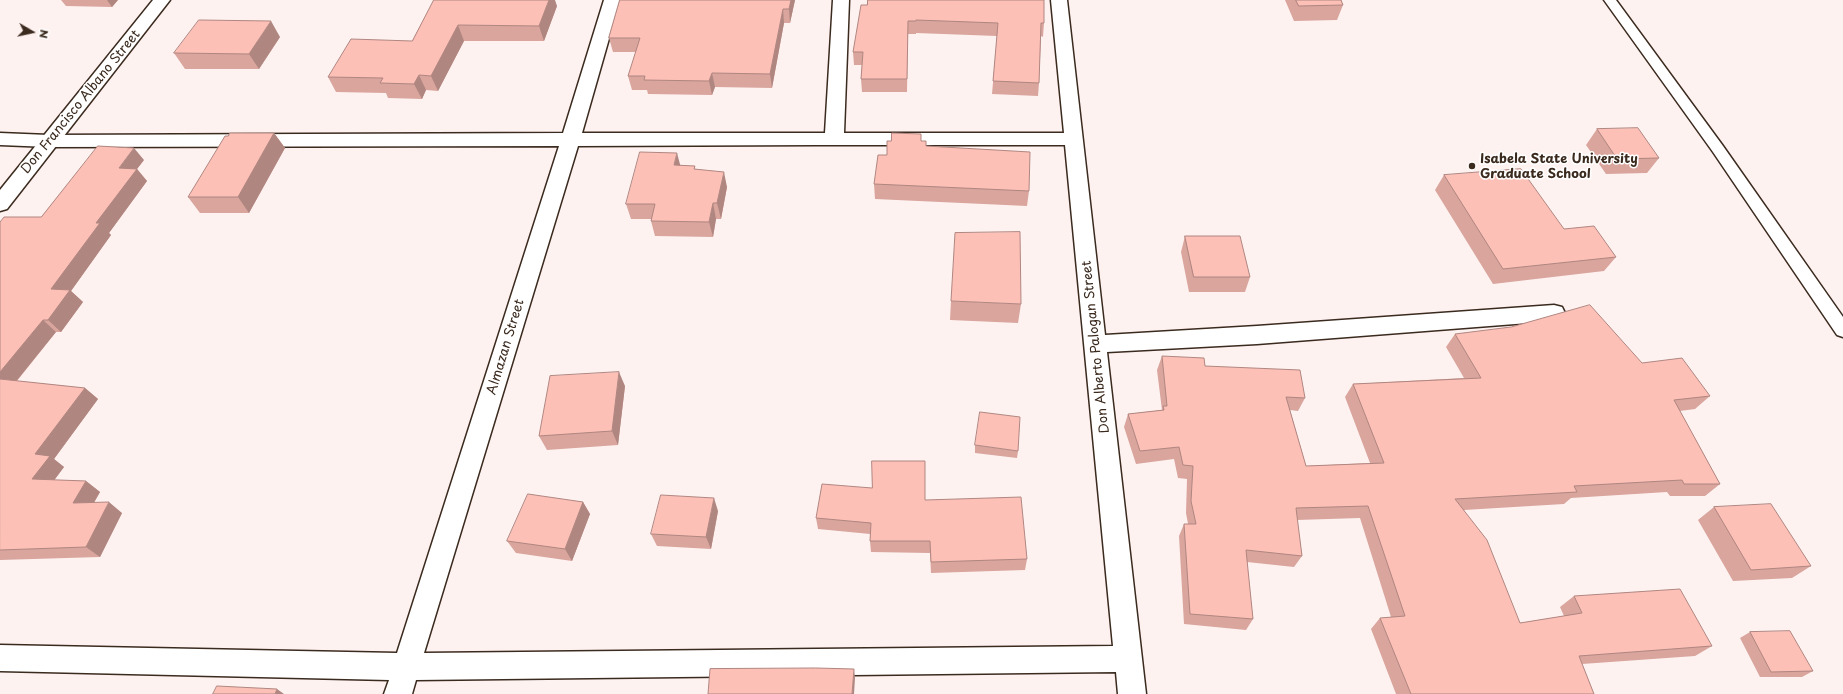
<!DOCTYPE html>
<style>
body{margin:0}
#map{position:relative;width:1843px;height:694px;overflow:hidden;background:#fef2f1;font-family:"Playpen Sans",sans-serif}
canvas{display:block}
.north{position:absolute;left:12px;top:12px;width:40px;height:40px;-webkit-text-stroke:3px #fff;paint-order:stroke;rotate:99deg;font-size:11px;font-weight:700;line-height:16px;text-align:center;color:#3b2a1e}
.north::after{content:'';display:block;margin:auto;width:14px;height:18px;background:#3b2a1e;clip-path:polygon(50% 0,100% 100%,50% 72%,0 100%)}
</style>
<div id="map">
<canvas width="1843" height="694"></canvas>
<div class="north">N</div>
</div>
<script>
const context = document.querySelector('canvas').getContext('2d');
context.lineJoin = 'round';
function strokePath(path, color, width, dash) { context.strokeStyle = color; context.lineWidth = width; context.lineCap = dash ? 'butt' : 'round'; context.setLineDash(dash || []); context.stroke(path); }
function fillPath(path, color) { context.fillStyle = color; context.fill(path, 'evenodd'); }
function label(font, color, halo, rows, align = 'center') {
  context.font = font + ' "Playpen Sans",sans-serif'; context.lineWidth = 3; context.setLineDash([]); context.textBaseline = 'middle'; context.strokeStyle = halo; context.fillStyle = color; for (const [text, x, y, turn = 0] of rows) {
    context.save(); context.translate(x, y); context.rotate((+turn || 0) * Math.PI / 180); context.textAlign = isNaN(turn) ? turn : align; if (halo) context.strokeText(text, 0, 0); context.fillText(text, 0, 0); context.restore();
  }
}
const service = new Path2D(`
 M 1604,0 L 1616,0 L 1723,146 L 1843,317 L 1843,337 L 1837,335 L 1713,152 Z`);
const minor = new Path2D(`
 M 604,0 L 620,0 L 582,133 L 825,133 L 833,0 L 849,0 L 844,133 L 1064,133 L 1051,0 L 1067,0 L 1105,335 L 1257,326 L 1554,305 L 1562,307 L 1565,313 L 1562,319 L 1554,321 L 1257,344 L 1107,352 L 1146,694 L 1118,694 L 1116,672 L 416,680 L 412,694 L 384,694 L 389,680 L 0,671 L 0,645 L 397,653 L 559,146 L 49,147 L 0,145 L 0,133 L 49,135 L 563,133 ZM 817,145 L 1065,145 L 1113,646 L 424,653 L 578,146 Z`);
const tertiary = new Path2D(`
 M 153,0 L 170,0 L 7,209 L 0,211 L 0,190 Z`);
strokePath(service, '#3b2a1e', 3);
strokePath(minor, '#3b2a1e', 3);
strokePath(tertiary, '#3b2a1e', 3);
fillPath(service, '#fff');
fillPath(minor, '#fff');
fillPath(tertiary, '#fff');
fillPath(new Path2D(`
 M 61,0 L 118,0 L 112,7 L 66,6 Z
 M 434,0 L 557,6 L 544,41 L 464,41 L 438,91 L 426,90 L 422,99 L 388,98 L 386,93 L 336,92 L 328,77 L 412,41 Z
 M 620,0 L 795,0 L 790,23 L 784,23 L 772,88 L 715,87 L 712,95 L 648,94 L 647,90 L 632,90 L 628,76 L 636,52 L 613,52 L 609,38 Z
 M 1285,0 L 1341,0 L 1343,5 L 1337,20 L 1294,21 Z
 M 867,5 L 1044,23 L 1043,37 L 1041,36 L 1039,83 L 1038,96 L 992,94 L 997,36 L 916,33 L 916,34 L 908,34 L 907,92 L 862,92 L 861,79 L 862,65 L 854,65 L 853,52 Z
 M 280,37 L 259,69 L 185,69 L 174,53 Z
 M 1597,129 L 1659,158 L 1647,173 L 1606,174 L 1586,145 Z
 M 274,133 L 285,148 L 249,213 L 200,213 L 188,197 Z
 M 921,141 L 926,146 L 1029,191 L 1027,206 L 875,199 L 874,184 L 887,155 Z
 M 144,160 L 137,169 L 147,181 L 109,233 L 111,235 L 71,291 L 83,302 L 61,332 L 56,332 L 17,381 L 85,388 L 98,399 L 54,459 L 64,467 L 54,480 L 86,481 L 100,492 L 94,503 L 122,513 L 100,557 L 0,560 L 0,222 L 41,217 Z
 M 680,165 L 696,169 L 727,187 L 721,219 L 716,219 L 713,237 L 655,236 L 651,221 L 651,219 L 631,219 L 626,204 Z
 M 1444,175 L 1564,229 L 1616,257 L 1604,271 L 1493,284 L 1435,190 Z
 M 1185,236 L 1250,277 L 1245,292 L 1189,292 L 1181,252 Z
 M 951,301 L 1021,304 L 1018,323 L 950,320 Z
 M 1455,334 L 1642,363 L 1710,396 L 1695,409 L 1680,411 L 1720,484 L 1705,496 L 1670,496 L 1667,492 L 1571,498 L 1564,504 L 1464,510 L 1520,623 L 1564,616 L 1560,607 L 1574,596 L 1712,646 L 1695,656 L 1582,664 L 1594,694 L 1396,694 L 1371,629 L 1380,618 L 1391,617 L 1360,518 L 1297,520 L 1302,556 L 1294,567 L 1247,562 L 1253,619 L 1246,630 L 1184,624 L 1179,536 L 1184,524 L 1188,524 L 1186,513 L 1187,479 L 1178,478 L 1174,459 L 1136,464 L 1124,427 L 1128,414 L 1162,410 L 1157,370 L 1162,356 L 1205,366 L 1305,398 L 1298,411 L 1290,410 L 1306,466 L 1370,463 L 1345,397 L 1353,384 L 1464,378 L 1446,347 Z
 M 625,386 L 618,445 L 547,450 L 539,436 Z
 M 975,445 L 1018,451 L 1017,458 L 975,453 Z
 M 925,500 L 1027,559 L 1025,570 L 931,573 L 930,553 L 871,552 L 870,541 L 870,534 L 818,529 L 816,518 Z
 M 583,502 L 590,514 L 572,561 L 516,553 L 507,541 Z
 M 1714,507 L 1811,566 L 1792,578 L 1733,581 L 1698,520 Z
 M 718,511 L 711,549 L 657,546 L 651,534 Z
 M 1750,632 L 1813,671 L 1802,677 L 1760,677 L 1740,638 Z`), '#d9a59d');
fillPath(new Path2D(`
 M 107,0 L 118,0 L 112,7 Z
 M 549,0 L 555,0 L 557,6 L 544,41 L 539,26 Z
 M 791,0 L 795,0 L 790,23 L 789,9 Z
 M 783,9 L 784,23 L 772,88 L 770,74 Z
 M 271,21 L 280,37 L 259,69 L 249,54 Z
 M 458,25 L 464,41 L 438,91 L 431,76 Z
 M 712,73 L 715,87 L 712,95 L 709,81 Z
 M 419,75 L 426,90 L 422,99 L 414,84 Z
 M 274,133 L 285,148 L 249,213 L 238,197 Z
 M 134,148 L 144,160 L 137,169 L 147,181 L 109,233 L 111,235 L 71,291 L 83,302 L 61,332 L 48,320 L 51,289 L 96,223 L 119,168 Z
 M 677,153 L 681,168 L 674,165 Z
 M 724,172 L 727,187 L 721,219 L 717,203 Z
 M 713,203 L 716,219 L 713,237 L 709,222 Z
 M 43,320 L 56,332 L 9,390 L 0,382 L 0,372 Z
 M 619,372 L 625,386 L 618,445 L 612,431 Z
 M 85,388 L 98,399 L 54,459 L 64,467 L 47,490 L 32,479 L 35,454 Z
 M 86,481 L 100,492 L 87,514 L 73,503 Z
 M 714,498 L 718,511 L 711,549 L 706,537 Z
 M 109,502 L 122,513 L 100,557 L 86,547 Z
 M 583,502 L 590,514 L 572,561 L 565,549 Z
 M 854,669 L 855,678 L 854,694 L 852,694 Z
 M 277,689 L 284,694 L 275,694 Z`), '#b08680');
const building = new Path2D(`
 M 434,0 L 549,0 L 539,26 L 458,25 L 431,76 L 419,75 L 414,84 L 380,83 L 383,78 L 328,77 L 351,39 L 412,41 Z
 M 620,0 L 791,0 L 789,9 L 783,9 L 770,74 L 712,73 L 709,81 L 644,80 L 645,76 L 628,76 L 640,38 L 609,38 Z
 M 868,0 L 1044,0 L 1044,23 L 1041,23 L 1039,83 L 993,81 L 998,23 L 916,20 L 916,21 L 908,21 L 907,79 L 861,79 L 863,52 L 853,52 L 861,5 L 867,5 Z
 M 1296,0 L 1341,0 L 1343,5 L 1299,6 Z
 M 199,20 L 271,21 L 249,54 L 174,53 Z
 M 1638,128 L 1659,158 L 1617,159 L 1597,129 Z
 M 230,133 L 274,133 L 238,197 L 188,197 L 225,136 L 228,136 Z
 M 892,133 L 921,134 L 921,141 L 926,141 L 926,146 L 1030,152 L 1029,191 L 874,184 L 878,155 L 887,155 L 887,141 L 891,141 Z
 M 98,146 L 134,148 L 119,168 L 137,169 L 96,223 L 100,223 L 51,289 L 70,290 L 48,320 L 43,320 L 0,372 L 0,222 L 4,217 L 41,217 Z
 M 640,152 L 677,153 L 674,165 L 695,166 L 694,169 L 724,172 L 717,203 L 713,203 L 709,222 L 651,221 L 655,204 L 626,204 Z
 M 1521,169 L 1564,229 L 1594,226 L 1616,257 L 1503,269 L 1444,175 Z
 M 1020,232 L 1021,304 L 951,301 L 955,233 Z
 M 1185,236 L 1240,236 L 1250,277 L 1194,277 Z
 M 1590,305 L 1642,363 L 1682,358 L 1710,396 L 1674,400 L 1720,484 L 1684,484 L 1682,480 L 1574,486 L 1577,492 L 1455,499 L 1487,540 L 1520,623 L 1582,613 L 1574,596 L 1680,589 L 1712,646 L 1579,656 L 1594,694 L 1411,694 L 1380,618 L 1405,616 L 1368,506 L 1296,508 L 1302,556 L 1246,550 L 1253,619 L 1190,614 L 1184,524 L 1196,524 L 1191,501 L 1193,466 L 1183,465 L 1179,447 L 1140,451 L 1128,414 L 1164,410 L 1163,406 L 1167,406 L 1162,356 L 1204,358 L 1205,366 L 1300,370 L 1305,398 L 1286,397 L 1306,466 L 1384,463 L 1353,384 L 1481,378 L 1455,334 L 1511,327 Z
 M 619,372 L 612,431 L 539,436 L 550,376 Z
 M 0,379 L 85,388 L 35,454 L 50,456 L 32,479 L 86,481 L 73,503 L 109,502 L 86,547 L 0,550 Z
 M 980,412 L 1020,417 L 1018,451 L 975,445 Z
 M 872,461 L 925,461 L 925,500 L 1021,497 L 1027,559 L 931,562 L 930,541 L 870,541 L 871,523 L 816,518 L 822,484 L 872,488 Z
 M 528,494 L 583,502 L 565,549 L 507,541 Z
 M 661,495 L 714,498 L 706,537 L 651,534 Z
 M 1771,504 L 1811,566 L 1751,570 L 1714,507 Z
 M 1790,631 L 1813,671 L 1771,672 L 1750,632 Z
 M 816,668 L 854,669 L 852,694 L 708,694 L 710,669 Z
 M 217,686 L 277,689 L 275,694 L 213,694 Z`);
fillPath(building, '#fcc0b7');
strokePath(building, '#b08680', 1);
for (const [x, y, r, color] of [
 [1472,166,4,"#3b2a1e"]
]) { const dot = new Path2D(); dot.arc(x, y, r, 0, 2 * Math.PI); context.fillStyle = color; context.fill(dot); strokePath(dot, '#fff', 1.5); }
label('13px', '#3b2a1e', '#fff', [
 ["Don Francisco Albano Street",81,102,-51],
 ["Almazan Street",506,347,-73],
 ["Don Alberto Palogan Street",1096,347,-96]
]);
label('bold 13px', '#3b2a1e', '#fff', [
 ["Isabela State University",1480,159],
 ["Graduate School",1480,174]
], 'left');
</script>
